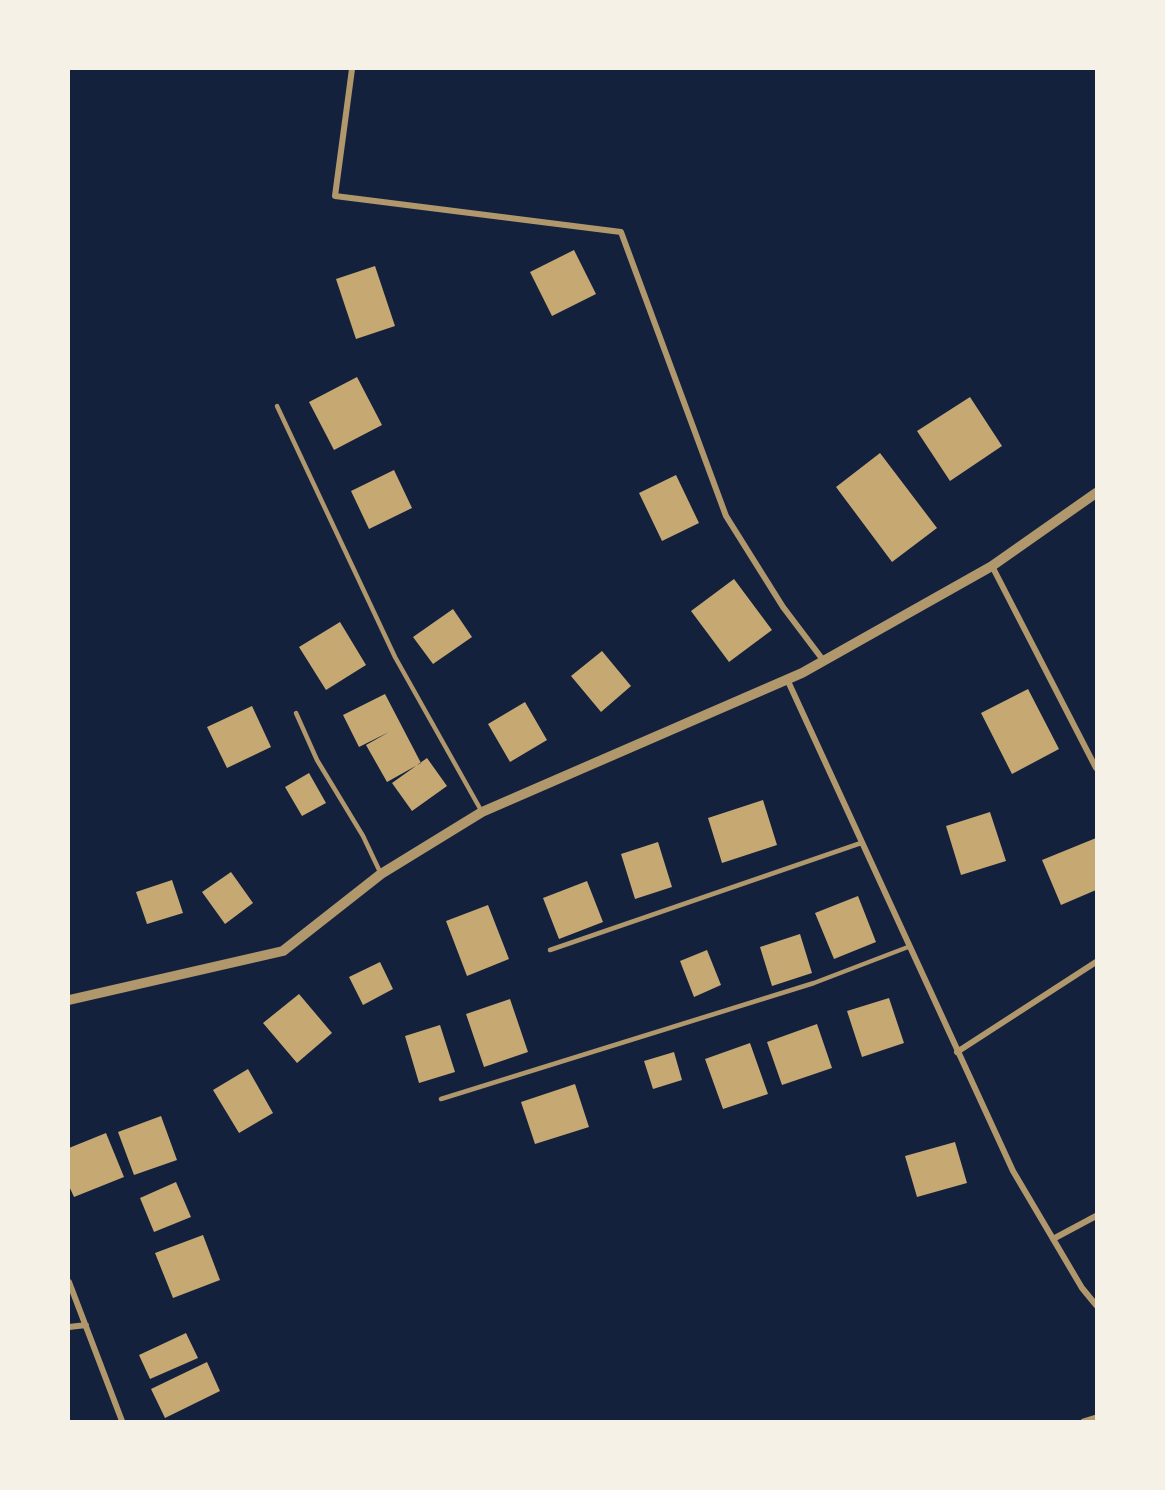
<!DOCTYPE html>
<style>
body{margin:0}
#map{position:relative;width:1165px;height:1490px;overflow:hidden;background:#14213d;font-family:Inter,sans-serif}
canvas{display:block}
.frame{position:absolute;inset:0;border:70px solid #f6f1e7;pointer-events:none}
</style>
<div id="map">
<canvas width="1165" height="1490"></canvas>
<div class="frame"></div>
</div>
<script>
const context = document.querySelector('canvas').getContext('2d');
context.lineJoin = 'round';
function fillPath(path, color) { context.fillStyle = color; context.fill(path, 'evenodd'); }
function strokePath(path, color, width, dash) { context.strokeStyle = color; context.lineWidth = width; context.lineCap = dash ? 'butt' : 'round'; context.setLineDash(dash || []); context.stroke(path); }
fillPath(new Path2D(`
 M 574,250 L 596,294 L 552,316 L 530,272 Z
 M 375,266 L 395,326 L 356,339 L 336,279 Z
 M 357,377 L 382,425 L 334,450 L 309,402 Z
 M 970,397 L 1002,446 L 950,481 L 917,431 Z
 M 880,453 L 937,528 L 892,562 L 836,487 Z
 M 394,470 L 412,508 L 369,529 L 351,491 Z
 M 676,475 L 699,523 L 662,541 L 639,493 Z
 M 734,579 L 772,630 L 729,662 L 691,611 Z
 M 453,609 L 472,637 L 433,664 L 413,637 Z
 M 340,622 L 366,665 L 326,690 L 299,647 Z
 M 602,651 L 631,686 L 601,712 L 571,676 Z
 M 1028,689 L 1059,749 L 1012,774 L 981,713 Z
 M 385,694 L 421,763 L 387,782 L 366,745 L 389,732 L 359,747 L 343,715 Z
 M 525,702 L 547,740 L 510,762 L 488,724 Z
 M 252,706 L 271,747 L 227,768 L 207,727 Z
 M 427,758 L 447,786 L 412,811 L 392,783 Z
 M 309,773 L 326,803 L 302,816 L 285,787 Z
 M 763,800 L 777,845 L 722,863 L 708,818 Z
 M 990,812 L 1006,861 L 961,875 L 946,826 Z
 M 1096,838 L 1096,890 L 1061,905 L 1042,860 Z
 M 658,842 L 672,887 L 635,899 L 621,854 Z
 M 231,872 L 253,903 L 225,924 L 202,892 Z
 M 172,880 L 183,913 L 147,924 L 136,892 Z
 M 587,881 L 603,922 L 559,939 L 543,898 Z
 M 858,896 L 876,942 L 834,959 L 815,913 Z
 M 488,905 L 509,959 L 467,976 L 446,921 Z
 M 800,934 L 812,973 L 772,986 L 760,947 Z
 M 707,950 L 721,985 L 694,997 L 680,961 Z
 M 380,962 L 393,989 L 363,1005 L 349,977 Z
 M 299,994 L 332,1033 L 297,1063 L 263,1023 Z
 M 889,998 L 904,1043 L 862,1057 L 847,1011 Z
 M 510,999 L 528,1052 L 484,1067 L 466,1014 Z
 M 817,1024 L 832,1068 L 782,1085 L 767,1042 Z
 M 440,1025 L 455,1072 L 419,1083 L 405,1036 Z
 M 750,1043 L 768,1094 L 723,1109 L 705,1059 Z
 M 674,1052 L 682,1080 L 653,1089 L 644,1061 Z
 M 248,1069 L 273,1113 L 239,1133 L 213,1090 Z
 M 575,1084 L 589,1127 L 535,1144 L 521,1102 Z
 M 161,1116 L 177,1160 L 134,1175 L 118,1132 Z
 M 106,1133 L 124,1177 L 74,1197 L 69,1186 L 69,1148 Z
 M 955,1142 L 967,1183 L 917,1197 L 905,1156 Z
 M 176,1182 L 191,1217 L 154,1232 L 140,1198 Z
 M 203,1235 L 220,1280 L 173,1298 L 155,1253 Z
 M 186,1333 L 198,1358 L 150,1379 L 139,1355 Z
 M 207,1362 L 220,1391 L 165,1418 L 151,1389 Z`), '#c6a872');
strokePath(new Path2D(`
 M 277,406 L 395,657 L 482,812
 M 296,713 L 317,760 L 363,836 L 381,874
 M 550,950 L 861,843
 M 441,1099 L 814,983 L 908,947
 M 1083,1421 L 1096,1417`), '#b1986c', 4.5);
strokePath(new Path2D(`
 M 352,69 L 335,196 L 621,232 L 726,516 L 783,607 L 823,660
 M 992,566 L 1096,768
 M 787,679 L 1013,1171 L 1082,1288 L 1096,1305
 M 957,1052 L 1096,962
 M 1053,1239 L 1096,1216
 M 69,1282 L 122,1421
 M 69,1327 L 86,1325`), '#b1986c', 6);
strokePath(new Path2D(`
 M 69,1000 L 283,951 L 381,874 L 482,812 L 802,673 L 992,566 L 1096,493`), '#b1986c', 10);
</script>
